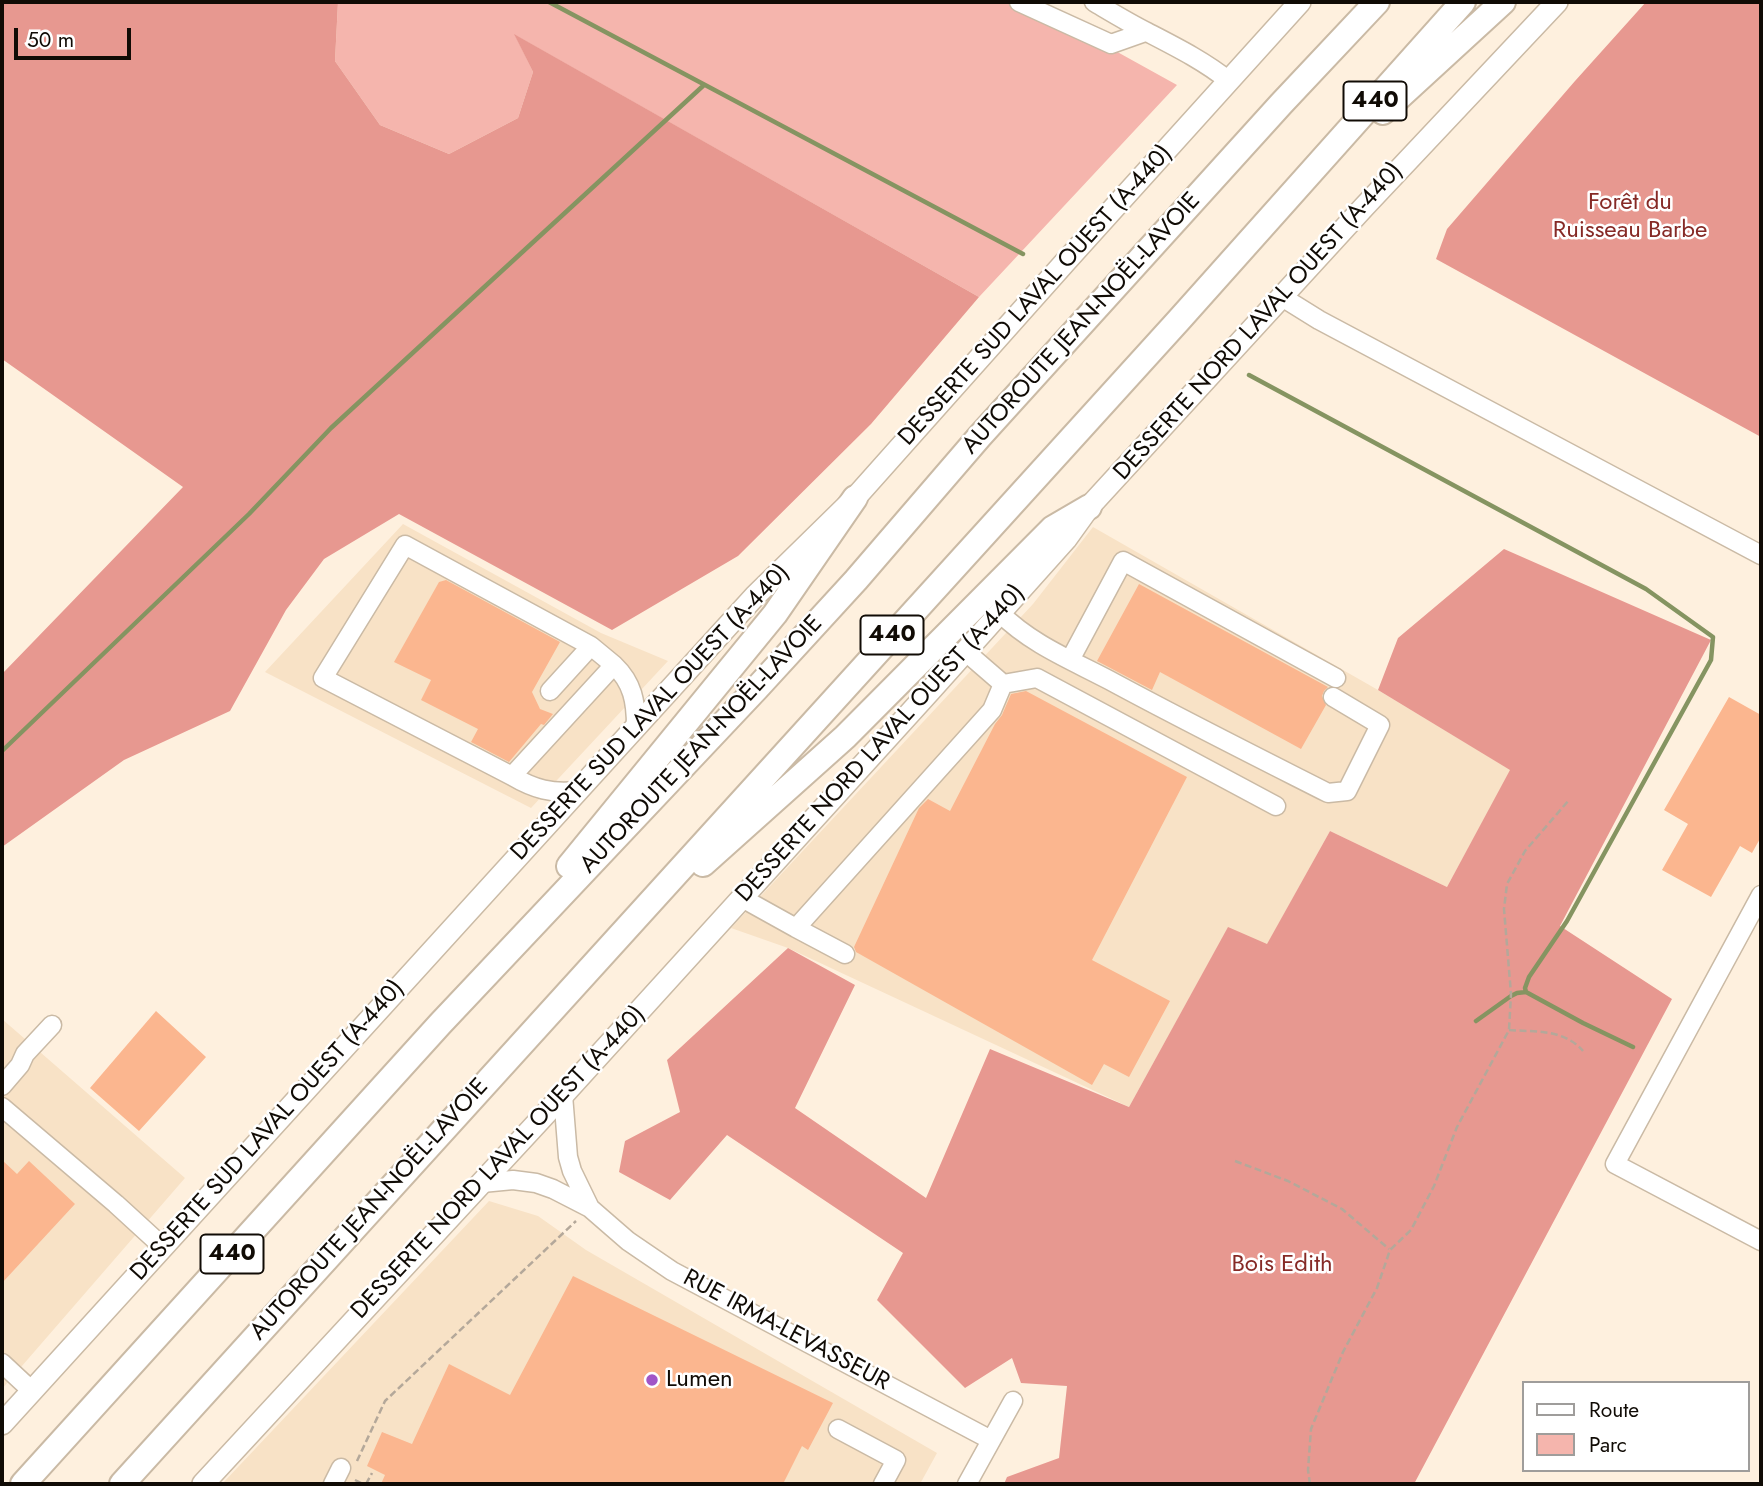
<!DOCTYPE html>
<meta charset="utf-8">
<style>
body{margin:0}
#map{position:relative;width:1763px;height:1486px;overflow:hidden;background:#fef0de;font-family:Jost,sans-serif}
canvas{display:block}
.frame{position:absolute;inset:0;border:4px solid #100b05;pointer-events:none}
.legend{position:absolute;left:1522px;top:1381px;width:228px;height:91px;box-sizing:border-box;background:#fff;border:2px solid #9f9d9b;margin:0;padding:9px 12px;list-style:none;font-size:21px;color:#100b05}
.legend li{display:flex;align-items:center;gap:14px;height:35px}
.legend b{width:35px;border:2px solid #9f9d9b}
.scale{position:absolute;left:14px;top:28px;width:117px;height:32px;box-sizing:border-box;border:4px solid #100b05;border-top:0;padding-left:9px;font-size:21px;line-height:24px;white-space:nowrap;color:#100b05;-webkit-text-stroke:5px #fff;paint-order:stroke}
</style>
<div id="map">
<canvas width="1763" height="1486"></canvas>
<div class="frame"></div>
<ul class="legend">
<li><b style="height:9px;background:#fff"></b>Route</li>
<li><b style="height:19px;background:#f5b5ad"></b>Parc</li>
</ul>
<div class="scale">50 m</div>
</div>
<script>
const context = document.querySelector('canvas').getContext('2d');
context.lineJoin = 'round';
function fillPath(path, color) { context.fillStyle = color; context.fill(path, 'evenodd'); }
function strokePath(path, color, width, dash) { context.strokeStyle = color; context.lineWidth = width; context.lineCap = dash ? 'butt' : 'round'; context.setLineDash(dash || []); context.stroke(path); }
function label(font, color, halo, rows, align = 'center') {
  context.font = font + ' Jost,sans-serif'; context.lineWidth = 5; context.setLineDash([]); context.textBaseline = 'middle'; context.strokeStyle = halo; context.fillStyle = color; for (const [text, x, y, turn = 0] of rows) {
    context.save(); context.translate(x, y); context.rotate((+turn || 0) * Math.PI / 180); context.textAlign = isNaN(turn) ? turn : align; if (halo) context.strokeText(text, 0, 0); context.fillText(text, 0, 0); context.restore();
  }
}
fillPath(new Path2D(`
 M 403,524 L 601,633 L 668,661 L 531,808 L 265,672 Z
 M 1093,527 L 1378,690 L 1511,770 L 1447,887 L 1330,831 L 1267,945 L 1228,928 L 1129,1107 L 788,948 L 731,928 L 1033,604 Z
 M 2,1019 L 185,1178 L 2,1389 Z
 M 489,1201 L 538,1216 L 586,1250 L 937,1453 L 920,1484 L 222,1484 Z`), '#f8e2c6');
fillPath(new Path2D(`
 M 338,2 L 1027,2 L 1177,85 L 979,297 L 515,35 L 533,72 L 518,118 L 449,154 L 380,125 L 335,61 Z`), '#f5b5ad');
fillPath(new Path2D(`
 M 2,2 L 338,2 L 335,61 L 380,125 L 449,154 L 518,118 L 533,72 L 514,34 L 979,297 L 871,424 L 738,556 L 612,630 L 399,514 L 324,559 L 286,610 L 230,711 L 124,760 L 2,847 L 2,674 L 183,487 L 2,359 Z
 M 1646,2 L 1761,2 L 1761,437 L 1436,259 L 1447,229 L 1575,81 Z
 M 1504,549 L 1711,640 L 1560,926 L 1672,999 L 1414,1484 L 1004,1484 L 1007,1477 L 1059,1458 L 1067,1386 L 1021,1383 L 1012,1358 L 965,1388 L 877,1300 L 903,1253 L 727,1135 L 670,1200 L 619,1172 L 625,1141 L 680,1112 L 667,1060 L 788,948 L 855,985 L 795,1108 L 926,1198 L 990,1049 L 1129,1107 L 1228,927 L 1267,944 L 1330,831 L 1447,887 L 1510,770 L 1378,690 L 1398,638 Z`), '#e79890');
strokePath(new Path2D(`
 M 549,2 L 1023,254
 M 1249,375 L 1646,589 L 1713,637 L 1711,660 L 1567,921 L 1529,977 L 1525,988 L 1526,992 L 1583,1023 L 1633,1047
 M 2,751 L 249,514 L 331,428 L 704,85
 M 1476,1021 L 1511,996 L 1517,993 L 1526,992`), '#859461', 4.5);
fillPath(new Path2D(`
 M 446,580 L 560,642 L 532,692 L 540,709 L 553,714 L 544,725 L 541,724 L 509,762 L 471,742 L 478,729 L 421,700 L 431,680 L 394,662 L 439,582 Z
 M 1139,584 L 1328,687 L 1324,691 L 1322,696 L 1326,705 L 1301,749 L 1160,672 L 1152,690 L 1097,661 Z
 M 1026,691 L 1187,777 L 1092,960 L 1170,1001 L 1129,1077 L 1104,1064 L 1092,1085 L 856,952 L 854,947 L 919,808 L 928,799 L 950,811 L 995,724 L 1002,715 L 1011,694 Z
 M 1729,697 L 1761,715 L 1761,837 L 1752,853 L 1740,846 L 1711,897 L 1662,870 L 1688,824 L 1664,810 Z
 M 156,1011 L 206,1057 L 139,1131 L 90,1088 Z
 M 2,1160 L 17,1174 L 29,1161 L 75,1204 L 2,1283 Z
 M 573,1276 L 833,1403 L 808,1450 L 802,1446 L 783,1484 L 381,1484 L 385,1475 L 367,1466 L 382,1432 L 412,1444 L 449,1364 L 510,1395 Z`), '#fbb68f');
const minor = new Path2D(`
 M 1019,2 L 1111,44 L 1145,32
 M 1094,2 C 1111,12 1129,23 1147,32 C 1176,47 1204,61 1229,81
 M 1282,297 L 1319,320 L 1761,555
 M 1000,613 C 1031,644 1071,660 1109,680 C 1181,719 1255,756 1328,793 L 1347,791 L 1380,725 L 1333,697
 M 1070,660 L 1123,561 L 1336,678
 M 1003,684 L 1037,678 L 1276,806
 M 550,691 L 591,646 L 614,665
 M 512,776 L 323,678 L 405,545 L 591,646
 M 577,791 C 552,794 534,789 512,776 L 614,665 C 633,683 636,702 636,727
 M 1761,895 L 1615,1164 L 1761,1241
 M 742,898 L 796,928 L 992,710 L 1003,684 L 966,652
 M 796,928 L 845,954
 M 2,1086 L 20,1065 L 25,1054 L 52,1025
 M 563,1095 L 568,1157 L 572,1171 L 590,1208
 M 2,1107 L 116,1204 L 163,1247
 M 482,1183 L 513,1180 L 536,1183 L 553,1189 L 590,1208 L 628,1241 L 672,1271 L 991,1440
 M 2,1363 L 32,1391
 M 838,1429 L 896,1460 L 883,1484
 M 333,1484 L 341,1468
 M 967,1484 L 1013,1401`);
const major = new Path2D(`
 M 2,1424 L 755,596 L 855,498 L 1067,260 L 1300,2
 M 203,1484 L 563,1095 L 930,691 L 1066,539 L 1089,507 L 1364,207 L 1557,2`);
const highway = new Path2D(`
 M 1383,112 L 1503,2
 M 703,864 L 845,737 L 1053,528 L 1089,507
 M 569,866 L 775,614 L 855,498
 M 23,1484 L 440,1024 L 757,688 L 856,580 L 980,436 L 1281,104 L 1377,2
 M 122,1484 L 1179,320 L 1463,2`);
strokePath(minor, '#cabaa5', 21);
strokePath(major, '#cabaa5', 24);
strokePath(highway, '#cabaa5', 28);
strokePath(new Path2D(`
 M 1509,1030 C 1536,1032 1564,1029 1583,1051
 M 1235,1161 L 1288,1181 L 1342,1209 L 1389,1249
 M 357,1461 L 385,1401 L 576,1221
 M 355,1480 L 363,1484
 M 366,1484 L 372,1473
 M 1310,1484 L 1308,1470 L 1311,1429 L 1343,1352 L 1377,1288 L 1390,1250 L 1411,1230 L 1434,1186 L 1457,1127 L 1509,1030 L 1511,994 L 1504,909 L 1507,884 L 1525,851 L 1569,800`), '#b4a89a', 2.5, [7, 3.5]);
strokePath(minor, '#fff', 18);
strokePath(major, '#fff', 21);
strokePath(highway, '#fff', 24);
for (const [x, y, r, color] of [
 [652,1380,7,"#a155c7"]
]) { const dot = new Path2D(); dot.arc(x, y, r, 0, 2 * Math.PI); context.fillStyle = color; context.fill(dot); strokePath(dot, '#fff', 2.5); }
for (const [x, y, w] of [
 [1375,101,63],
 [892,635,63],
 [232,1254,63]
]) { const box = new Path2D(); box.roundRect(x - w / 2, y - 19.5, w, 39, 5); context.fillStyle = '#fff'; context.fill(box); strokePath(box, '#100b05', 2); }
label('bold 23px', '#100b05', null, [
 ["440",1375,101],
 ["440",892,635],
 ["440",232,1254]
]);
label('24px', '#862a26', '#fff', [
 ["Forêt du",1630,203],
 ["Ruisseau Barbe",1630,231],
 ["Bois Edith",1282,1265]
]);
label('24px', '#100b05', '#fff', [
 ["DESSERTE SUD LAVAL OUEST (A-440)",1036,296,-48],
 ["DESSERTE NORD LAVAL OUEST (A-440)",1259,322,-48],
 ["AUTOROUTE JEAN-NOËL-LAVOIE",1082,324,-48],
 ["DESSERTE SUD LAVAL OUEST (A-440)",651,713,-47],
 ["DESSERTE NORD LAVAL OUEST (A-440)",881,744,-48],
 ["AUTOROUTE JEAN-NOËL-LAVOIE",702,745,-47],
 ["DESSERTE SUD LAVAL OUEST (A-440)",268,1131,-48],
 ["DESSERTE NORD LAVAL OUEST (A-440)",499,1163,-47],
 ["AUTOROUTE JEAN-NOËL-LAVOIE",370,1210,-48],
 ["RUE IRMA-LEVASSEUR",786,1331,28]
]);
label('24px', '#100b05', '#fff', [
 ["Lumen",666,1380]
], 'left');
</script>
